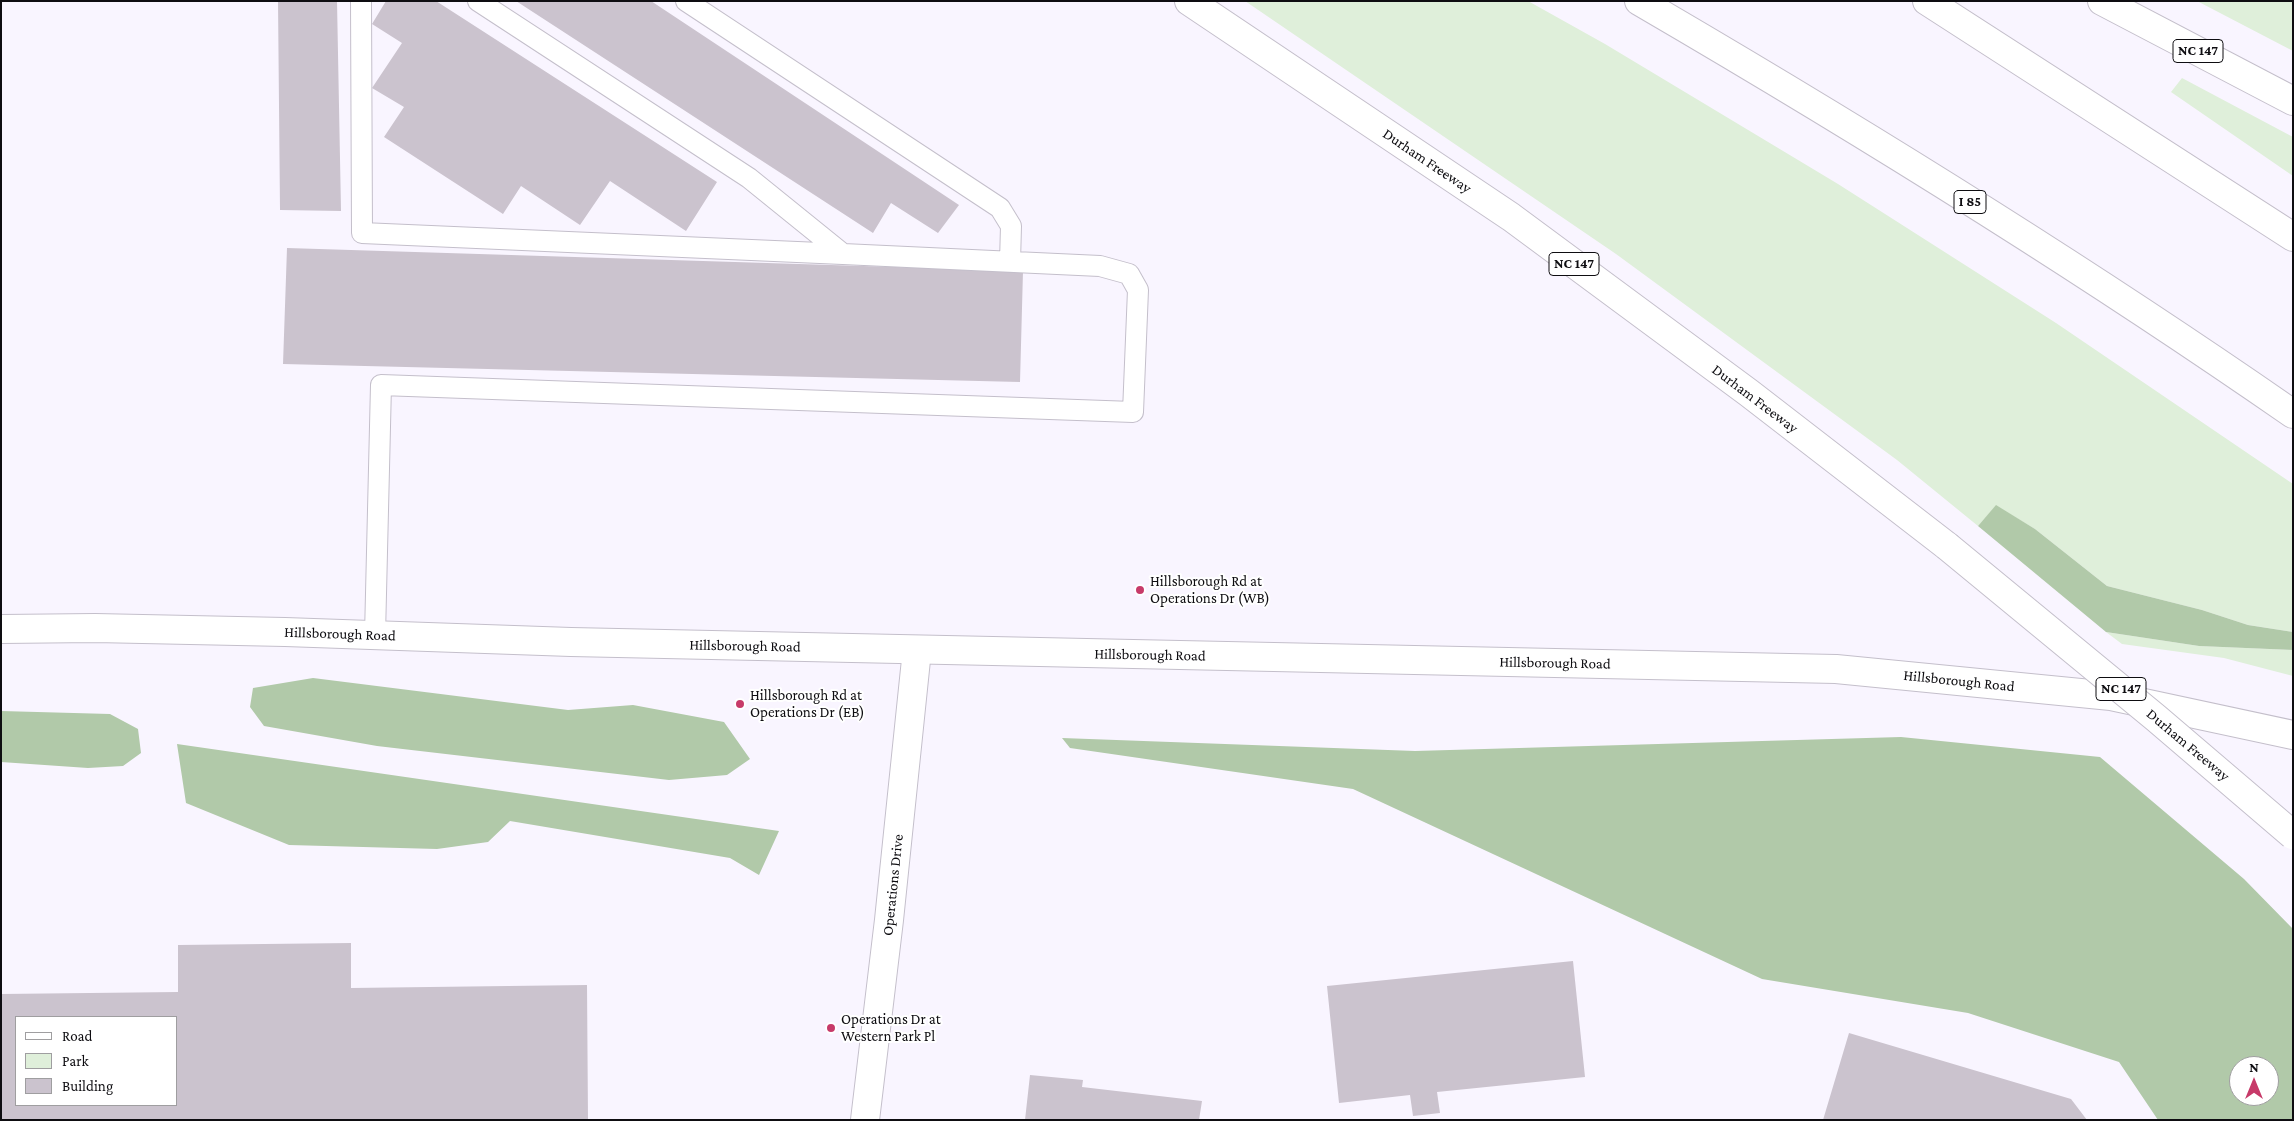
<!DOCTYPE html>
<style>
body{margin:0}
#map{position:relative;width:2294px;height:1121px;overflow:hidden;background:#f9f5ff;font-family:"Crimson Pro",serif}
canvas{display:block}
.frame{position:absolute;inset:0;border:2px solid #0e0d11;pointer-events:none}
.legend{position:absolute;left:15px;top:1016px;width:162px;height:90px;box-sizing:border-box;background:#fff;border:1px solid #9f9ea0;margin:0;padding:6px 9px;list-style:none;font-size:15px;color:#0e0d11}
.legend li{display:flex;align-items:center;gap:10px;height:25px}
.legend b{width:25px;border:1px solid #9f9ea0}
.north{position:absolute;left:2229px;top:1056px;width:50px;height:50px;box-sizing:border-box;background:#fff;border:1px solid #9f9ea0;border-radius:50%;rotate:0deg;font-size:14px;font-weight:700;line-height:20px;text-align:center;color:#0e0d11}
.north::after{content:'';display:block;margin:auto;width:18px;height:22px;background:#c73a69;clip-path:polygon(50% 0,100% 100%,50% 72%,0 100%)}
</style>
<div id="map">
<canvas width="2294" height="1121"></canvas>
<div class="frame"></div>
<ul class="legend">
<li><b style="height:6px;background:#fff"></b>Road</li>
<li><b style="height:14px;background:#dfefda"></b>Park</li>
<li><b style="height:14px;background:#cbc3ce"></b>Building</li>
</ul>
<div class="north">N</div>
</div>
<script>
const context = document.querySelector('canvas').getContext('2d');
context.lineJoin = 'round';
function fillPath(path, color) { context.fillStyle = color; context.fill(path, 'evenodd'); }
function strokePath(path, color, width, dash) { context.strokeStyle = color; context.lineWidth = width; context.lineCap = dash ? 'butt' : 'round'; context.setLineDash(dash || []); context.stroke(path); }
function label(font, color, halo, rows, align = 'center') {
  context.font = font + ' "Crimson Pro",serif'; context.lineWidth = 4; context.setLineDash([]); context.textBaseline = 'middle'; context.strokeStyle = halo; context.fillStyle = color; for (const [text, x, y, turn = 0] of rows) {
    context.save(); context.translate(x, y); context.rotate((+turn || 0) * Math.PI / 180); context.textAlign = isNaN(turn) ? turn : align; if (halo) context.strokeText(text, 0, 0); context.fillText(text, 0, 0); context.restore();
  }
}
fillPath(new Path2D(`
 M 1245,1 L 1528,1 L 1605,44 L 1838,184 L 2056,323 L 2293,484 L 2293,632 L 2248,625 L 2202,610 L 2107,586 L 2035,529 L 1996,506 L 1978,526 L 1897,460 L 1616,254 Z
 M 2197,1 L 2293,1 L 2293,51 Z
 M 2182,78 L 2293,137 L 2293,176 L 2171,92 Z
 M 2106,632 L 2199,646 L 2293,650 L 2293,676 L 2224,658 L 2122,644 Z`), '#dfefda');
fillPath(new Path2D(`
 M 1996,505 L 2035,529 L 2107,586 L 2202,610 L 2248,625 L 2293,632 L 2293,650 L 2199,646 L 2106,632 L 1978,526 Z
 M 313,678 L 568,710 L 633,705 L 724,722 L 750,759 L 727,775 L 669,780 L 377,746 L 264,726 L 250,707 L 253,688 Z
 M 1,711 L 110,714 L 138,729 L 141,753 L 123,766 L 88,768 L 1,762 Z
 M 1901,737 L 2100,757 L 2244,879 L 2293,929 L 2293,1120 L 2158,1120 L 2119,1062 L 1968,1013 L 1762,979 L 1353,789 L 1070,748 L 1062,738 L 1415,751 ZM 2239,1066 L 2269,1066 L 2269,1096 L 2239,1096 Z
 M 177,744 L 779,831 L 759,875 L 730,858 L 510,821 L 488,842 L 437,849 L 289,845 L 186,803 Z`), '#b1c9a9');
fillPath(new Path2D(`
 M 278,1 L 337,1 L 341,211 L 280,210 Z
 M 386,1 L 436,1 L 717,182 L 686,231 L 610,181 L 580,225 L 521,186 L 503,214 L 384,137 L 404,107 L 372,88 L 402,43 L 372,24 Z
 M 516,1 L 651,1 L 959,205 L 938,233 L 891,203 L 873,233 Z
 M 287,248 L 1023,271 L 1020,382 L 283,364 Z
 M 351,943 L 351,988 L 587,985 L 588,1120 L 1,1120 L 1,994 L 178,992 L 178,945 ZM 16,1017 L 176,1017 L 176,1105 L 16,1105 Z
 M 1573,961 L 1585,1077 L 1437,1092 L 1440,1113 L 1413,1116 L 1410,1095 L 1339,1103 L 1327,986 Z
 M 1849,1033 L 2071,1099 L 2087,1120 L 1823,1120 Z
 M 1030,1075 L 1083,1080 L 1082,1087 L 1202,1101 L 1199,1120 L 1025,1120 Z`), '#cbc3ce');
const lane = new Path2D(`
 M 361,1 L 362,233 L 843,254
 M 686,1 L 1000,208 L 1011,226 L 1010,262
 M 375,635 L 381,385 L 1133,412 L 1138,290 L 1129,274 L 1100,266 L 843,254 L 749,178 L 478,1`);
const street = new Path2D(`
 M 865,1120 L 889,920 L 917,650`);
const primary = new Path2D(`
 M 1,629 L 95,628 L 285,632 L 571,642 L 1836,669 L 2111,696 L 2293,735`);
const highway = new Path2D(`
 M 1189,1 L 1511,217 L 1749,393 L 1947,546
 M 1639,1 C 1862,131 2081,267 2293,414
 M 1927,1 L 2293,237
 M 2102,1 L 2293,101`);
strokePath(lane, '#c4bfcb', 22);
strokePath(street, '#c4bfcb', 30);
strokePath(primary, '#c4bfcb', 30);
strokePath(highway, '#c4bfcb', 30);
strokePath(lane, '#fff', 20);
strokePath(street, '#fff', 28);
strokePath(primary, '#fff', 28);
strokePath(highway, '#fff', 28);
const highwayBridge = new Path2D(`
 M 1947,546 L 2156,718 L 2293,835`);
strokePath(highwayBridge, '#c4bfcb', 30, []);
strokePath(highwayBridge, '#fff', 28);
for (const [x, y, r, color] of [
 [1140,590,5,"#c73a69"],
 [740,704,5,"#c73a69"],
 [831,1028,5,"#c73a69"]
]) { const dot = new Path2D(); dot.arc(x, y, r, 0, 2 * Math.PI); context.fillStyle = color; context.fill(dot); strokePath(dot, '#fff', 2); }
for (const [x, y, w] of [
 [2198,51,50],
 [1970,202,32],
 [1574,264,50],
 [2121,689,50]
]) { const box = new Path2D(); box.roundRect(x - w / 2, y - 11.5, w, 23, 4); context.fillStyle = '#fff'; context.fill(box); strokePath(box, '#0e0d11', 1); }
label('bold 14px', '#0e0d11', null, [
 ["NC 147",2198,51],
 ["I 85",1970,202],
 ["NC 147",1574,264],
 ["NC 147",2121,689]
]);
label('15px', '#0e0d11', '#fff', [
 ["Durham Freeway",1427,161,34],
 ["Durham Freeway",1755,399,37],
 ["Hillsborough Road",340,634,2],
 ["Hillsborough Road",745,646,1],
 ["Hillsborough Road",1150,655,1],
 ["Hillsborough Road",1555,663,1],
 ["Hillsborough Road",1959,681,6],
 ["Durham Freeway",2188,745,40],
 ["Operations Drive",893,885,-84]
]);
label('15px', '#0e0d11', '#fff', [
 ["Hillsborough Rd at",1150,581],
 ["Operations Dr (WB)",1150,598],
 ["Hillsborough Rd at",750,695],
 ["Operations Dr (EB)",750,712],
 ["Operations Dr at",841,1019],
 ["Western Park Pl",841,1036]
], 'left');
</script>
